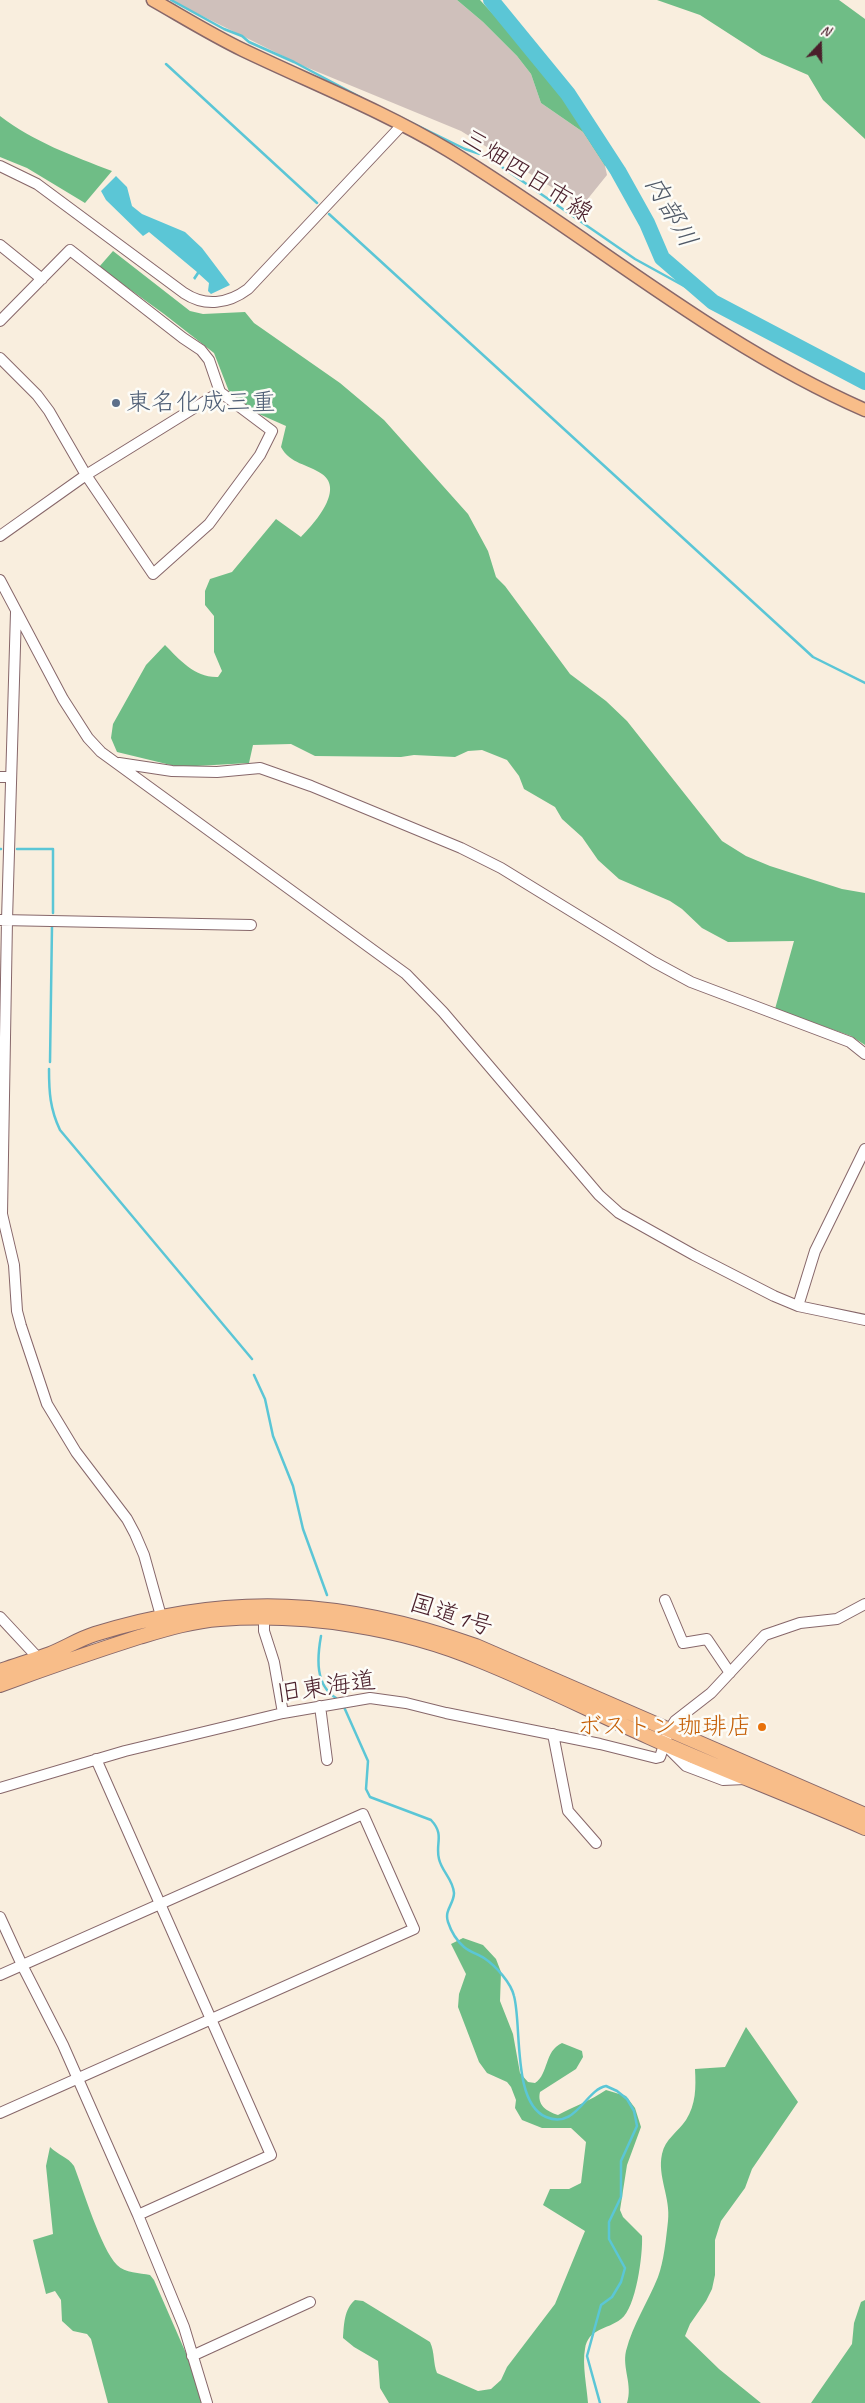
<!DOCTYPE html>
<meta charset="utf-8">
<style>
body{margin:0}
#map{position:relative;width:865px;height:2403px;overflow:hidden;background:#f9eede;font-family:Caveat,sans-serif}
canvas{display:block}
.north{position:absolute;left:795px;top:20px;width:50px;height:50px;-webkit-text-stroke:4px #fdfcf7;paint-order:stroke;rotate:21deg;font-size:14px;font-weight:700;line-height:20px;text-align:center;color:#4a1f2b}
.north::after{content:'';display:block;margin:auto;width:18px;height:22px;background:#4a1f2b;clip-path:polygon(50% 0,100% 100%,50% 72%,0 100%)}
</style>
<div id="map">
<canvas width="865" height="2403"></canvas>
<div class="north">N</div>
</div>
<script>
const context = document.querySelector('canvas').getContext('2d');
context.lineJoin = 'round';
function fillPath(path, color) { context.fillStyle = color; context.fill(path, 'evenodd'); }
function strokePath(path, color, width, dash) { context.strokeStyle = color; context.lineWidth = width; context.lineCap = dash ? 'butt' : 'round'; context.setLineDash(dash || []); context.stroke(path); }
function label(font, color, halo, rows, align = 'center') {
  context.font = font + ' Caveat,"Klee One",sans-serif'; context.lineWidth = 5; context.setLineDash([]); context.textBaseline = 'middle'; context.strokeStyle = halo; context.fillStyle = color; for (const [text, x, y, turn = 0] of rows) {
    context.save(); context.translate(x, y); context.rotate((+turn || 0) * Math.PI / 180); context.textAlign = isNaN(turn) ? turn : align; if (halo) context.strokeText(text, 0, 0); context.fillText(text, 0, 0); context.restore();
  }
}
fillPath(new Path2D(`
 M 170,0 L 457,0 L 483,22 L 517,56 L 531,74 L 541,103 L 583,132 L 605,166 L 607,175 L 582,206 L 461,131 L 301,65 Z`), '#cfc0bb');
fillPath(new Path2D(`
 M 457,0 L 480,0 L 541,66 L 611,162 L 605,166 L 583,132 L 541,103 L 531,74 L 517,56 L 483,22 Z
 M 657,0 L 839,0 L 865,19 L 865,139 L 823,100 L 808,75 L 762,55 L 700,15 Z
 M 0,116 C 34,142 73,156 112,171 L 85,203 L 27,168 L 0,157 Z
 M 113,251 L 190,311 L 203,314 L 245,312 L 254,323 L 340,383 L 384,420 L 468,514 L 488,551 L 496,577 L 505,586 L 570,674 L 606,701 L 627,721 L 722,841 L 746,856 L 770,866 L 842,889 L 865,893 L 865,1045 L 851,1036 L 775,1009 L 794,941 L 728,942 L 702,928 L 682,909 L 670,901 L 619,879 L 598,860 L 582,837 L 562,819 L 555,807 L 524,789 L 519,776 L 507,760 L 482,750 L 468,751 L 455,757 L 414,755 L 401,757 L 315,756 L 291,744 L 253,745 L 249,763 L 179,767 L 117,752 L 111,738 L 113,724 L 146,665 L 165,645 C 180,660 195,678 218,677 L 222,671 L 214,652 L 214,616 L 205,605 L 205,591 L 210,579 L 232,572 L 276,519 L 301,537 C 313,525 345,490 322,474 C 308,464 290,464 281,447 L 286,426 L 259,414 L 230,394 L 214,353 L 164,314 L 99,267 Z
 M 463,1938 L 483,1945 L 496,1959 L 501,1972 L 500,2001 L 513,2034 L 520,2073 L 528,2082 L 535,2083 C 549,2074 544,2051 562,2043 L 582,2051 L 583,2057 L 576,2069 L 540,2092 C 537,2105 546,2111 558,2115 C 575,2106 590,2101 606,2090 L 626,2096 L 635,2108 L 641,2127 L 627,2165 L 620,2210 L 623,2217 L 642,2236 C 643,2254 636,2308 621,2319 C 607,2330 588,2328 585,2349 C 582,2364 587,2388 588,2403 L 389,2403 L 380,2388 L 378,2361 L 354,2347 L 343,2338 C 344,2325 344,2309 355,2300 L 363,2301 L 430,2342 C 435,2353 433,2363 437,2373 L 478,2391 L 491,2389 L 501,2380 L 507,2367 L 555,2304 L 585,2231 L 543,2205 L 550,2189 L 569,2189 L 581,2183 L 586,2142 L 571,2128 L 542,2128 L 522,2120 L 515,2108 L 516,2100 L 511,2087 L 507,2082 L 487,2073 L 479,2062 L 458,2007 L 459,1994 L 466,1974 L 451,1944 Z
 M 746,2027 L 798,2102 L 752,2169 L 745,2188 L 721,2221 L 715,2240 L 715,2275 L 712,2289 L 706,2301 L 690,2324 L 685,2336 L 719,2369 L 761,2403 L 627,2403 C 633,2385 622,2368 626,2351 C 633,2324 648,2302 658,2277 C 664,2261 666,2239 668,2221 C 671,2198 657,2176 662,2154 C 665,2139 678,2132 686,2120 C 696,2104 696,2088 695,2069 L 725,2067 Z
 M 50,2147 C 58,2155 68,2157 74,2166 C 83,2189 101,2249 117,2265 C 125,2273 140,2273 150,2275 L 154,2280 L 192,2367 L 203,2403 L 108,2403 L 91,2339 L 87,2334 L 73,2331 L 62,2321 L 61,2300 L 55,2291 L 46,2294 L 33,2240 L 53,2234 L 46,2166 Z
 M 865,2300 L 865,2403 L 811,2403 L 852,2344 L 854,2323 L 861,2302 Z`), '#6fbd86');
fillPath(new Path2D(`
 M 116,176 L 127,187 L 132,206 L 142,214 L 185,232 L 202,248 L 230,285 L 211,294 L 208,291 L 209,283 L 199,274 L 195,280 L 193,278 L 197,272 L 149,232 L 143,236 L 106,200 L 101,191 Z`), '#5bc6d6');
strokePath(new Path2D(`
 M 171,0 L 224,29 L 242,36 L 249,42 L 294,62 L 362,98
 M 166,64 L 317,203
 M 392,113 L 465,149 L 486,156 L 635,259 L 713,302
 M 329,214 L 813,657 L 865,683
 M 0,849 L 1,849
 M 17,849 L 53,849 L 53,913
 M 50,1062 L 52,926
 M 49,1069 C 49,1092 50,1109 60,1130 L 252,1359
 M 254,1375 L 265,1399 L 273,1436 L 293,1486 L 303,1529 L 327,1595
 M 321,1636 C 317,1658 315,1685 336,1698
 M 344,1707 L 368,1761 L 366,1789 L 370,1797 L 431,1820 C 445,1835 435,1843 439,1859 C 442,1872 453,1879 454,1893 C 454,1904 444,1910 448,1922 C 451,1931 457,1941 464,1947 C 470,1952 478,1954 484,1958 C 496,1966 511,1983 514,1996 C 522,2025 512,2103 546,2117 C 576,2130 585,2090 606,2086 L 617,2091 L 627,2099 L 634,2111 L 637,2126 L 621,2161 L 621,2197 L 609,2222 L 609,2239 L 625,2268 L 621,2282 L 612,2297 L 601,2305 L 587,2356 L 600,2403`), '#5bc6d6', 2.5);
strokePath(new Path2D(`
 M 491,0 L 568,94 L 618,171 L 647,223 L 662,258 L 713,302 L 865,382`), '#5bc6d6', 16);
const minor = new Path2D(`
 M 0,166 L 37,184 L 184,293 C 205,307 228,304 248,289 L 402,125
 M 0,245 L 42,279
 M 0,321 L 70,250 L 183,338 L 201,350 L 209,360 L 220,392 L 272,431 L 260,455 L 209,524 L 153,574 L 86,475 L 49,411 L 37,395 L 0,358
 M 0,536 L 86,475 L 220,392
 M 0,580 L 63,699 L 88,738 L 101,752 L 406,974 L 443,1012 L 599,1195 L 619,1213 L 694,1255 L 774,1296 L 798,1306 L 865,1320
 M 16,612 L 7,920 L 2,1214 L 14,1265 L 17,1311 L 21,1326 L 47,1404 L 76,1452 L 127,1519 L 135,1534 L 144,1555 L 161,1616
 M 119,763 L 172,771 L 217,772 L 260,768 L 311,786 L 461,848 L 501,868 L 654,962 L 691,982 L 850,1042 L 865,1054
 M 0,777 L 11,777
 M 1,920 L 251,925
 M 798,1306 L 815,1251 L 865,1149
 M 665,1600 L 683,1643 L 707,1639 L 730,1673
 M 0,1617 L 41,1661
 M 264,1619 L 264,1631 L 274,1662 L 283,1713
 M 320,1706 L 327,1760
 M 553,1734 L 568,1811 L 596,1843
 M 669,1749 L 686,1766 L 723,1780 L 745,1779
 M 96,1759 L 271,2155 L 138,2215
 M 0,1788 L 125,1751 L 283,1713 L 370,1698 L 406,1703 L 446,1713 L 600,1744 L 656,1758 L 660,1757 L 669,1730 L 675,1721 L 711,1693 L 765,1635 L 800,1623 L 837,1619 L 865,1604
 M 0,1917 L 22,1965 L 63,2045 L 138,2215 L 184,2327 L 207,2403
 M 0,1975 L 363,1814 L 414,1929 L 0,2113
 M 192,2356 L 310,2302`);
const major = new Path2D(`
 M 153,0 C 183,17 212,35 243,50 C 312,83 383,111 448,150 C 588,235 714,344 865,410`);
const highway = new Path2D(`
 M 0,1671 C 17,1665 34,1660 50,1654 C 65,1648 79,1639 95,1634 C 230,1592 344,1599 476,1646 L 865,1815
 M 0,1685 C 46,1668 92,1652 139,1637 C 166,1629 192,1621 220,1619 C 306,1613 401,1627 481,1661 C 538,1684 593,1712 649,1737 C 720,1769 793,1796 865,1828`);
strokePath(minor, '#87676a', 12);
strokePath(major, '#87676a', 15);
strokePath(highway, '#87676a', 16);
strokePath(minor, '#fff', 10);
strokePath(major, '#f8bd89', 12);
strokePath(highway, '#f8bd89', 14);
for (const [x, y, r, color] of [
 [116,403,5,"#5c6f8a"],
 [762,1727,5,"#e8710a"]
]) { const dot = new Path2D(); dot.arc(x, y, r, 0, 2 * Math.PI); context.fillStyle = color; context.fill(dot); strokePath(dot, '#fdfcf7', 2); }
label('25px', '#4a1f2b', '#fdfcf7', [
 ["三畑四日市線",527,176,33],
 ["国道1号",451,1616,18],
 ["旧東海道",326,1688,-8]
]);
label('25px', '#4e5e75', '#fdfcf7', [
 ["東名化成三重",126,403]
], 'left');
label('25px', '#c56008', '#fdfcf7', [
 ["ボストン珈琲店",752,1727]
], 'right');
label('italic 26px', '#505967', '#fdfcf7', [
 ["内部川",670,212,60]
]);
</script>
